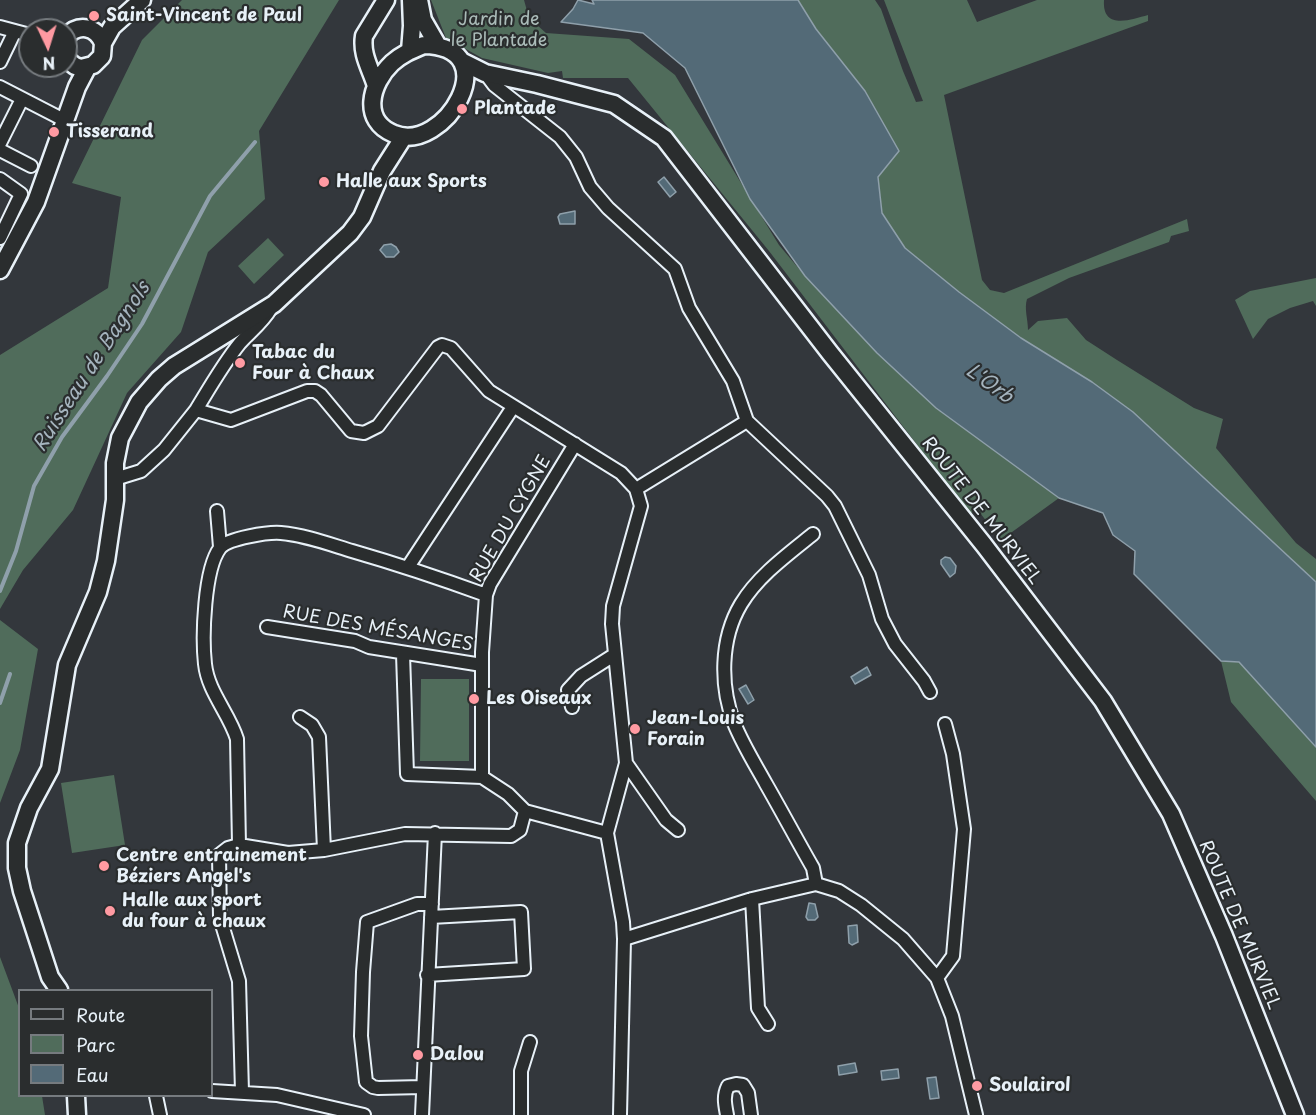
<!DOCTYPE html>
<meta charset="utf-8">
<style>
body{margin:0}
#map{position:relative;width:1316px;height:1115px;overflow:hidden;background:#33373c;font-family:"Playpen Sans",sans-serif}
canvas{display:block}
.legend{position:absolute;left:18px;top:989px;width:195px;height:108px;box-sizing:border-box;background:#2a2d2e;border:2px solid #767b7f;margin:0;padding:8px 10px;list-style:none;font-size:18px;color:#e8f1f8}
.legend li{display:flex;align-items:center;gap:12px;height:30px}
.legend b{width:30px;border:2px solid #767b7f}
.north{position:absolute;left:18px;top:18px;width:60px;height:60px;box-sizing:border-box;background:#2a2d2e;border:2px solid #767b7f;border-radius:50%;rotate:176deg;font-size:16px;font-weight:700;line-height:24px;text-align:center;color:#e8f1f8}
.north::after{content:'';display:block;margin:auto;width:21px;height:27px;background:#ff9aa2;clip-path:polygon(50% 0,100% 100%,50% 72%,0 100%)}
</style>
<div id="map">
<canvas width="1316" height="1115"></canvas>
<ul class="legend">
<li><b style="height:8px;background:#2a2d2e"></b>Route</li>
<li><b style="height:16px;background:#506c5b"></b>Parc</li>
<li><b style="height:16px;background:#536a77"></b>Eau</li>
</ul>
<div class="north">N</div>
</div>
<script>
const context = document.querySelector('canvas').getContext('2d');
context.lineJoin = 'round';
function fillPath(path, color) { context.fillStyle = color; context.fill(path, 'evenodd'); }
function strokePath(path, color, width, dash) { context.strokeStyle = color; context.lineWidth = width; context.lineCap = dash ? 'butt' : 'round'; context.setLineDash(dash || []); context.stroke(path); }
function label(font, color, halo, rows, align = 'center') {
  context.font = font + ' "Playpen Sans",sans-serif'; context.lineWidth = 4.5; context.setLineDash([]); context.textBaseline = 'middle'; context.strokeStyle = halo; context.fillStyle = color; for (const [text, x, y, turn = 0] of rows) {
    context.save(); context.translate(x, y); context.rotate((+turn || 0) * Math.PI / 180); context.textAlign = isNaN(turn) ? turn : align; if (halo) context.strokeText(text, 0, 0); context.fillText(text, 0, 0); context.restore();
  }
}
fillPath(new Path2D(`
 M 182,0 L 339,0 L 259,131 L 265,199 L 208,252 L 181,332 L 127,393 L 73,510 L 23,570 L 0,609 L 0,355 L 108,288 L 121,197 L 72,183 L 142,40 Z
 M 431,0 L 524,0 L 529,18 L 546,33 L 629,39 L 675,75 L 779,245 L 805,276 L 936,408 L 1059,498 L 1001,540 L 977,509 L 970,514 L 769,251 L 628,78 L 563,78 L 562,71 L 548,73 L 482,58 L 446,38 Z
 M 798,0 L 875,0 L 881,9 L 903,71 L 916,102 L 923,101 L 884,0 L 967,0 L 977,22 L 1037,0 L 1104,0 C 1102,30 1130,20 1148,15 L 1148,21 L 944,95 L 982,280 L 990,290 L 1004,293 L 1187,219 L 1189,231 L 1171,236 L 1169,242 L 1069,278 L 1027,299 C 1024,309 1028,319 1028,330 L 1038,321 L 1067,318 L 1086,340 L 1117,360 L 1194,408 L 1223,419 L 1216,448 L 1296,543 L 1316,559 L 1316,582 L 1133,412 L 1092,382 L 1021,338 L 959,292 L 905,248 L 882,213 L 878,177 L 899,151 L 865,91 L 816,29 Z
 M 268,238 L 284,255 L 254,284 L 238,266 Z
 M 1316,278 L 1316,306 L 1313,301 L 1290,308 L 1268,319 L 1253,339 L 1235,300 L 1250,291 Z
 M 0,620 L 38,649 L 20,750 L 0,803 Z
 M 1221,661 L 1239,662 L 1316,747 L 1316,801 L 1231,702 Z
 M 421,679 L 469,679 L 469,761 L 420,761 Z
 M 114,775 L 125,845 L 72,853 L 61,783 Z
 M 0,957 L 19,1008 L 20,1096 L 42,1096 L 45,1115 L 0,1115 Z`), '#506c5b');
const water = new Path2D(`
 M 578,0 L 594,4 L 592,0 L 798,0 L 816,29 L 865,91 L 899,151 L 878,177 L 882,213 L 905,248 L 959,292 L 1021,338 L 1092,382 L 1133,412 L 1316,582 L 1316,747 L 1239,662 L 1221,661 L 1134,574 L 1135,551 L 1113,535 L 1103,513 L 1059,498 L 936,408 L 877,353 L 805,276 L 750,199 L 685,68 L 643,33 L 561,22 L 573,9 Z
 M 664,177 L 676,192 L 670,197 L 658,182 Z
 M 575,211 L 575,224 L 560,224 L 558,217 L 560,214 Z
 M 391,244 L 396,247 L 399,252 L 394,257 L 386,257 L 380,250 L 384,245 Z
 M 945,557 L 950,558 L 956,566 L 955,573 L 950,577 L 941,564 L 941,560 Z
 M 867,667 L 871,675 L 855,684 L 851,677 Z
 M 746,685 L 754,700 L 748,704 L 739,689 Z
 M 809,903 L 815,904 L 818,917 L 815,920 L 808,920 L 806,917 Z
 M 857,925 L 858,942 L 852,945 L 849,943 L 848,926 Z
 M 855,1063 L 857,1072 L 839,1075 L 838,1066 Z
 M 898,1069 L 899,1078 L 882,1080 L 881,1071 Z
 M 936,1077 L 939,1098 L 930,1099 L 927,1078 Z`);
fillPath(water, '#536a77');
strokePath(water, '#8fa0ab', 1.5);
strokePath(new Path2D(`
 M 0,591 L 16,551 L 34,486 L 62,437 L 107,376 L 142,324 L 210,196 L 255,142
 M 0,703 L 10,674`), '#8fa0ab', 4);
const street = new Path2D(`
 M 0,27 L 30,35
 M 0,62 L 15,31
 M 485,73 L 494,85 L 560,137 L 576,157 L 590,187 L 608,208 L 675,269 L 689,308 L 733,381 L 747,421 L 827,496 L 835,506 L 869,575 L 882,619 L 895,644 L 924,681 L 930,692
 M 0,87 L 66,121
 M 0,143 L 22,99
 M 0,150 L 31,166
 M 0,179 L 21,194 L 0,238
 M 196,410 C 210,387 223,364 240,343 C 251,331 263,322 271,308
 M 115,479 L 141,471 L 164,450 L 196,410 L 231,420 L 307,391 L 315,391 L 321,395 L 351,431 L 364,433 L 378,426 L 438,347 L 442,345 L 451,348 L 489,391 L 621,473 L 636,489 L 641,506 L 613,606 L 612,624 L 626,763 L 607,833 L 623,922 L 624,939 L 620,1115
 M 636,489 L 747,421
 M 217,511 L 220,547
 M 813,534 C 787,555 758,576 741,604 C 720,639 720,686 734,723 C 743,745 755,764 766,784 C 782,812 797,840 813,868 L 816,884
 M 408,567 L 513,407
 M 267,627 L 355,641 L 369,647 L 482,665
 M 403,654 L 407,774 L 482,777
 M 572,707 L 568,690 L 581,676 L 614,655
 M 300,717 L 312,725 L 319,737 L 324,850
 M 626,763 L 666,820 L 678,830
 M 482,777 L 482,652 L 486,595 L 490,584 L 575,444
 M 482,777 L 508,794 L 525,811 L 607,833
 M 239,845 L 288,853 L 324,850 L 405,834 L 511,836 L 520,830 L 525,811
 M 752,899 L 758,1008 L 768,1024
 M 624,939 L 752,899 L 816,884 L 839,891 L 861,905 L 903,939 L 937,978 L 952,1016 L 976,1115
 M 427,975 L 524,969 L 521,912 L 431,917
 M 937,978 L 953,956 L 964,829 L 953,754 L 945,724
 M 423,1087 L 378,1088 L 373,1087 L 366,1082 L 361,1036 L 363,972 L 367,922 L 417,904 L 432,904
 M 212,1091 L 277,1095 L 364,1115
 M 242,1092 L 239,981 L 220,918 L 219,855 L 228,848 L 239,845 L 237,739 C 229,713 208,692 205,664 C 202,637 204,569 220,548 C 228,538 269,532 281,533 C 305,535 329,544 352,551 C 397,564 442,579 486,595
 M 156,1096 L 160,1115
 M 422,1115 L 435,833
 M 521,1115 L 521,1071 L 530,1042
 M 727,1115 C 725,1104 723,1096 728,1086 L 736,1084 L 743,1085 L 748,1093 L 751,1115`);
const secondary = new Path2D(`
 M 419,0 L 423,20 L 438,46
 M 66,37 C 78,23 96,26 103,43
 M 424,45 C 509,47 444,155 394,134 C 361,121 370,84 392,63 C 402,54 412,50 424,45 Z
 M 410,51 L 412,26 L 411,0
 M 66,59 L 75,66 L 81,68 L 93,65 L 102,56 L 103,43 L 112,27 L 142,0
 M 461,61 L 485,73 L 537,84 L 614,104 L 664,138 L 830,353 L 984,545 L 1103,701 L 1171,814 L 1224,936 L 1295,1115
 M 376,86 C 371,69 361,55 364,36 L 386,0
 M 0,270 L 36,202 L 77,87 L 87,68
 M 59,990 L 50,977 L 22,891 L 17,868 L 17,843 L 29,808 L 50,769 L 67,665 L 98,592 L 106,561 L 115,500 L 115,463 L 120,438 L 139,402 L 159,379 L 174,366 L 274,304 L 350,233 L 362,217 L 382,171 L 403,138
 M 76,1096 L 77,1115`);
strokePath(street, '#e8f1f8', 16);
strokePath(secondary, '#e8f1f8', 21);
strokePath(street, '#2a2d2e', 12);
strokePath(secondary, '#2a2d2e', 16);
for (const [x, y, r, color] of [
 [94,16,6,"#ff9aa2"],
 [462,109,6,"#ff9aa2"],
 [54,132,6,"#ff9aa2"],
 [324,182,6,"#ff9aa2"],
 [240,363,6,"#ff9aa2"],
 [474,699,6,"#ff9aa2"],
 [635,729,6,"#ff9aa2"],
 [104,866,6,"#ff9aa2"],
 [110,911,6,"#ff9aa2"],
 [418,1055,6,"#ff9aa2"],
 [977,1086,6,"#ff9aa2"]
]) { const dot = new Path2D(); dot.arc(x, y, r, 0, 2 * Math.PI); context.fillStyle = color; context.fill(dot); strokePath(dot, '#2a2d2e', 2); }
label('bold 18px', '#e8f1f8', '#2a2d2e', [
 ["Saint-Vincent de Paul",106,16],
 ["Plantade",474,109],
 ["Tisserand",66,132],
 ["Halle aux Sports",336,182],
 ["Tabac du",252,353],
 ["Four à Chaux",252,374],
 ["Les Oiseaux",486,699],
 ["Jean-Louis",647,719],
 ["Forain",647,740],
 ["Centre entrainement",116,856],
 ["Béziers Angel's",116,877],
 ["Halle aux sport",122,901],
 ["du four à chaux",122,922],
 ["Dalou",430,1055],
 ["Soulairol",989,1086]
], 'left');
label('18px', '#abbcb9', '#2a2d2e', [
 ["Jardin de",499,20],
 ["le Plantade",499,41]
]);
label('18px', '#e8f1f8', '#2a2d2e', [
 ["ROUTE DE MURVIEL",981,511,52],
 ["RUE DU CYGNE",511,519,-60],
 ["RUE DES MÉSANGES",378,629,10],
 ["ROUTE DE MURVIEL",1239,925,67]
]);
label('italic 20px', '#a5b4be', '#2a2d2e', [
 ["Ruisseau de Bagnols",92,367,-57],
 ["L'Orb",989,384,36]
]);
</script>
